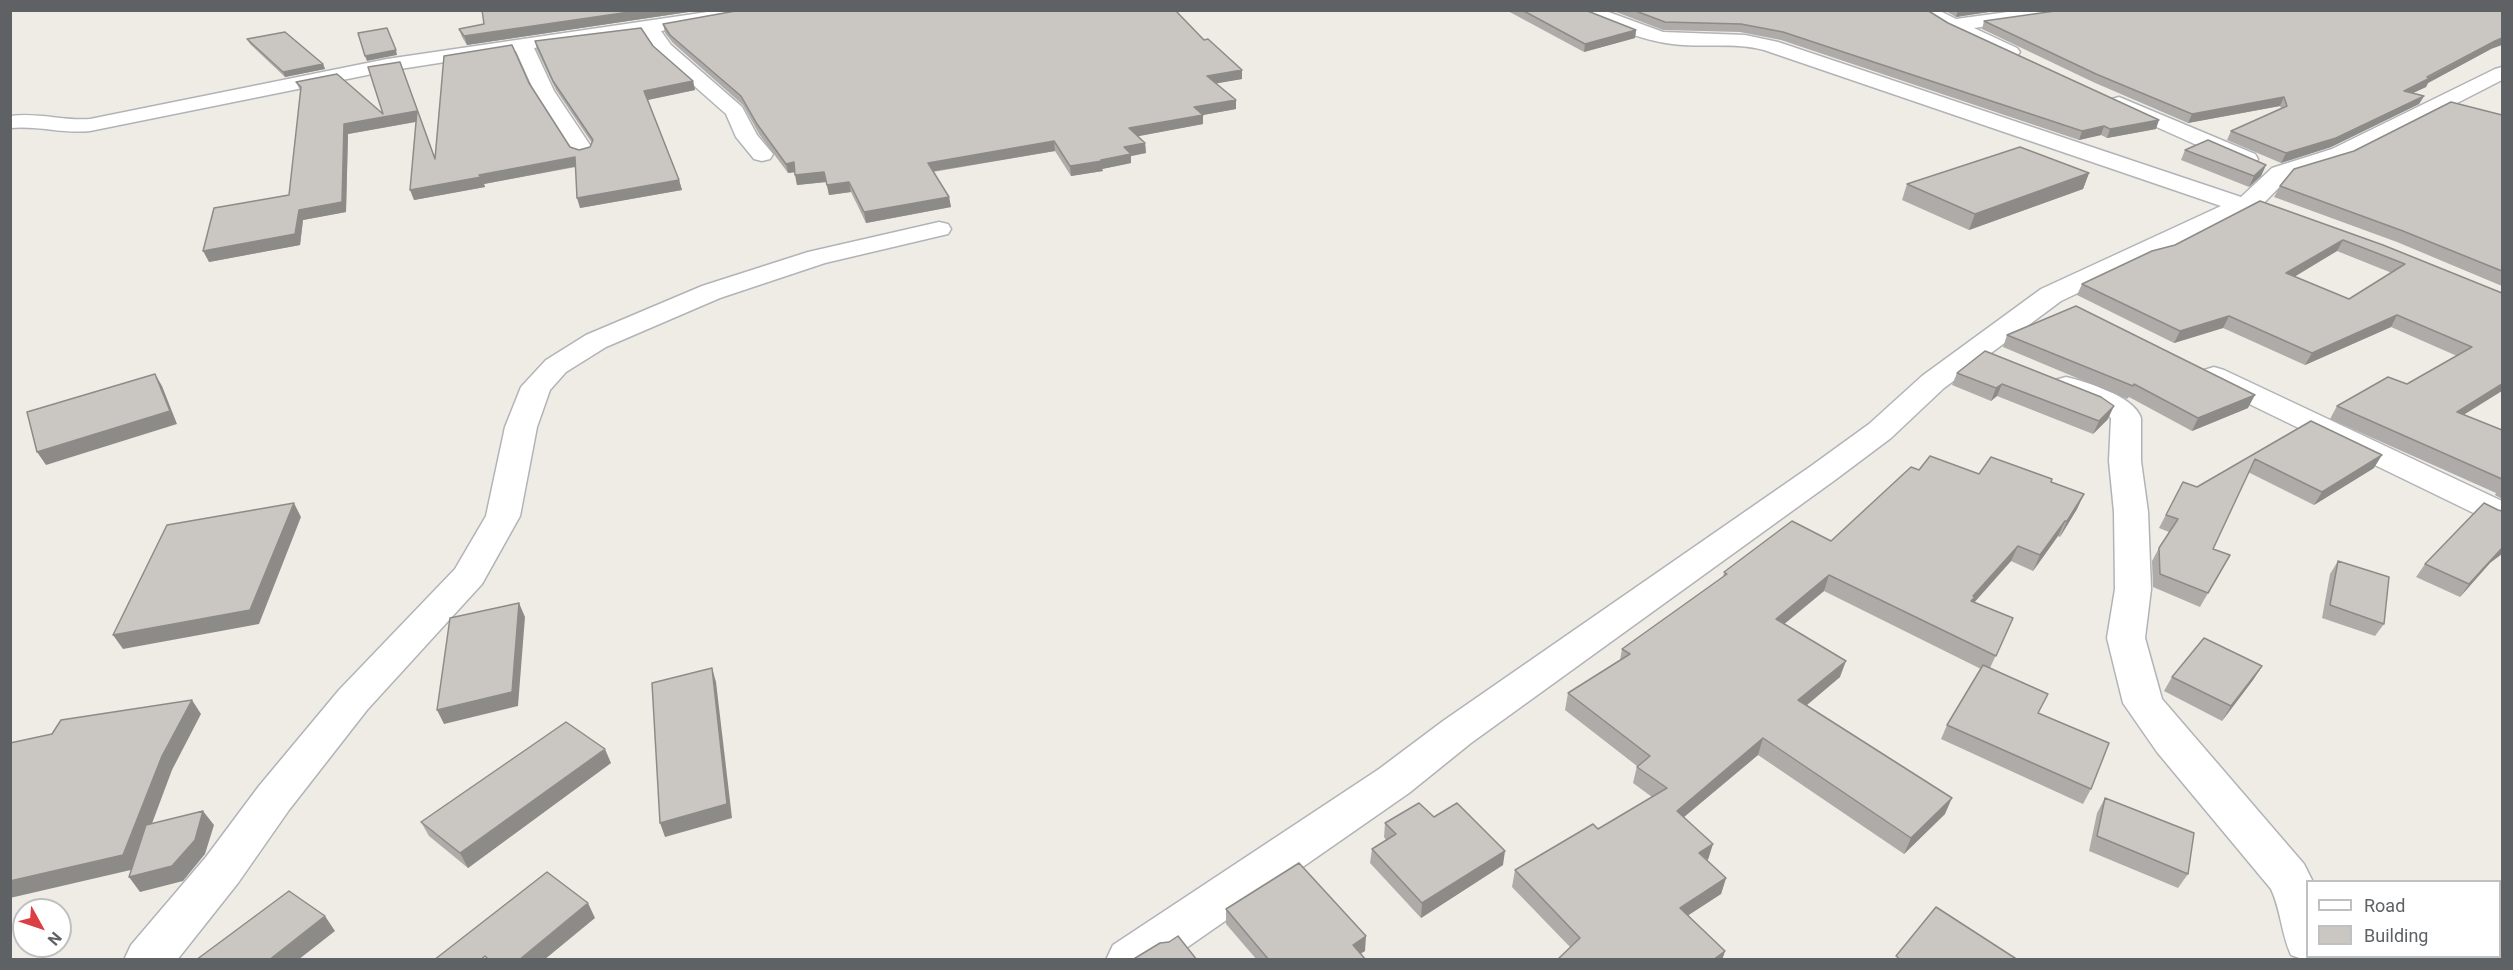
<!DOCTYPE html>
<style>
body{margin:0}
#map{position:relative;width:2513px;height:970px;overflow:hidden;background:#efece6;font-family:Roboto,sans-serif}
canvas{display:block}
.frame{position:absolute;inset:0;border:12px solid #5e6265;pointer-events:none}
.legend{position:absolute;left:2306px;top:880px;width:195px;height:78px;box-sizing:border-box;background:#fff;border:2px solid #bfc0c1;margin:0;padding:8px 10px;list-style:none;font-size:18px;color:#5e6265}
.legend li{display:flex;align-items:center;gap:12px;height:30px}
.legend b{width:30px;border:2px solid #bfc0c1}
.north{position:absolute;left:12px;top:898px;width:60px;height:60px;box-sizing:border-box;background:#fff;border:2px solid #bfc0c1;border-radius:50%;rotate:130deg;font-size:16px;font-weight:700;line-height:24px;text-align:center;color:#5e6265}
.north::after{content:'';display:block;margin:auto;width:21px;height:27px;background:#dc3f43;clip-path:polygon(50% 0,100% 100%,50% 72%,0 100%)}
</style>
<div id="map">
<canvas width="2513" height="970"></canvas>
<div class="frame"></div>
<ul class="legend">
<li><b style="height:8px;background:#fff"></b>Road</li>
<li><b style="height:16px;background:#cac7c3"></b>Building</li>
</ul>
<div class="north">N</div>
</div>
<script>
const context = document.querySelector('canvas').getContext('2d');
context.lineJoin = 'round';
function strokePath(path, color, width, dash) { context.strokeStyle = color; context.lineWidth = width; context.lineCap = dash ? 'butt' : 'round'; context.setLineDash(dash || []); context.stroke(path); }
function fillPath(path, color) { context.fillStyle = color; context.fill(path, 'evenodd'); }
const minor = new Path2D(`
 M 721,10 L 760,10 L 751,15 L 661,31 L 671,45 L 742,107 L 757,135 L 773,154 L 770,159 L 762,161 L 754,159 L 736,137 L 726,114 L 657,53 L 644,34 L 534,48 L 554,91 L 594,151 L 591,156 L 583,158 L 575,156 L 534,91 L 516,51 L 387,71 L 90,131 C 63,134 37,125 10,128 L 10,116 C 37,112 63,121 90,119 L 387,59 Z
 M 1576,10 L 1603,10 L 1663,32 L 1745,35 L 1778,42 L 2241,197 L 2272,168 L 2332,149 L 2495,69 L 2502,67 L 2502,80 L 2348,159 L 2288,178 L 2262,205 L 2061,301 L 1944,388 L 1891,438 L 1835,480 L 1471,743 L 1409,793 L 1169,960 L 1106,960 L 1113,945 L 1379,769 L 1443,721 L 1811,466 L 1869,424 L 1922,376 L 2041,289 L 2221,206 L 1764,50 C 1734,42 1703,48 1672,44 C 1639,40 1609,25 1579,14 Z
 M 1914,10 L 1938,10 L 1956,19 L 2022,10 L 2075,10 L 2066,15 L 1974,28 L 2017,48 L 2020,52 L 2017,56 L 2010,58 L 1947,29 Z
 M 2119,97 L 2255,154 L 2258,159 L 2255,164 L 2247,166 L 2239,164 L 2112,107 L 2109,103 L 2112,99 Z
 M 939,222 L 948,224 L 951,229 L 948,234 L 825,263 L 720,298 L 606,347 L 566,372 L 550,390 L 537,427 L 520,516 L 482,584 L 367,710 L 289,810 L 238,883 L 177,960 L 124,960 L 131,945 L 206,857 L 259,786 L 339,690 L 455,569 L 486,516 L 505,427 L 521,387 L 546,360 L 586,335 L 702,286 L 808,252 Z
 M 2214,367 L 2224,370 L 2502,501 L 2502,524 L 2490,521 L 2204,382 L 2199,376 L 2204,370 Z
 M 2066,377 C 2087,382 2134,396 2141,418 L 2141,461 L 2148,512 L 2151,589 L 2145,638 L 2162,699 L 2304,864 L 2313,882 L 2308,882 L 2308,956 L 2320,956 L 2305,960 L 2291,955 C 2281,933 2281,910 2271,889 L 2157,752 L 2123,703 L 2107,638 L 2115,589 L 2114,512 L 2109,461 L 2111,418 L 2106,413 L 2055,392 L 2051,386 L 2055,380 Z`);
strokePath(minor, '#b1b4b7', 3);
fillPath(minor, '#fff');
fillPath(new Path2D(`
 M 482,10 L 702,10 L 467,45 L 462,37 L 459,29 L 484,24 Z
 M 1506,10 L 1585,10 L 1636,30 L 1635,38 L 1584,52 Z
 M 1611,10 L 1927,10 L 1948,23 L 2156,129 L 2107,138 L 2101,135 L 2079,140 L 1781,40 L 1740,32 L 1663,30 Z
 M 1944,10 L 2002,10 L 1956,17 Z
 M 1984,21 L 2491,49 L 2428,83 L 2426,87 L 2413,93 L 2424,96 L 2419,104 L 2331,147 L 2281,163 L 2227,140 L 2231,131 L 2281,108 L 2280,106 L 2188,123 L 2093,82 L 1982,29 Z
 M 663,24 L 1204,40 L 1242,70 L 1242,79 L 1216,83 L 1236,100 L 1236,109 L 1203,115 L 1203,124 L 1138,136 L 1145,143 L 1146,153 L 1131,156 L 1131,163 L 1102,169 L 1103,171 L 1071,176 L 1055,151 L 933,172 L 949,197 L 951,207 L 866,223 L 851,192 L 829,195 L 826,182 L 797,185 L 795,172 L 788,173 L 759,134 L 743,105 L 673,43 L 665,33 Z
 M 247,39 L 323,64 L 325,69 L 285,77 L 250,44 Z
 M 535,41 L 653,46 L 693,81 L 695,90 L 648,100 L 679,180 L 682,190 L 580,208 L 576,167 L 484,184 L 485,187 L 414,200 L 416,122 L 348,134 L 346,212 L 303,220 L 300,245 L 209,262 L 289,195 L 301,92 L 296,82 L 383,114 L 400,62 L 435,158 L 529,83 L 570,147 L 579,150 L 590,147 L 592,143 L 556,90 L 537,50 Z
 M 2502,115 L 2502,286 L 2397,242 L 2274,197 L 2280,186 Z
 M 2185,150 L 2266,165 L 2261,176 L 2249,187 L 2181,160 Z
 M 2089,173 L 2083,189 L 1969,230 L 1902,200 L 1907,184 Z
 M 2260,201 L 2502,293 L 2464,415 L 2502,430 L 2502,499 L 2495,495 L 2496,493 L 2330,419 L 2337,406 L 2407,384 L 2457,356 L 2391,327 L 2305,365 L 2223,328 L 2174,343 L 2077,295 L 2082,284 L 2175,245 ZM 2337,251 L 2392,273 L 2349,299 L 2294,276 Z
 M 2007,335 L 2248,408 L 2192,431 L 2129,397 L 2127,399 L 2003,347 Z
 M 1985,351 L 2108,419 L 2093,434 L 1997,396 L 1991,401 L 1952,385 L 1957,373 Z
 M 2311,421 L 2374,468 L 2314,505 L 2248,472 L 2213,549 L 2230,555 L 2200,607 L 2153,587 L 2152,561 L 2159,548 L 2169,532 L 2159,528 L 2183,482 L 2197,487 Z
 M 1919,470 L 1979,474 L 2051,482 L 2084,494 L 2077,509 L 2060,537 L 2058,536 L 2033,571 L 2011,561 L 1974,603 L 2013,618 L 1990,668 L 2039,713 L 2091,789 L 2083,804 L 1941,739 L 1947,725 L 1981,669 L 1824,591 L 1784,624 L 1840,677 L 1806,705 L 1945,814 L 1904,854 L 1758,755 L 1684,817 L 1708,861 L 1726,878 L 1721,894 L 1688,915 L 1725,951 L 1722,960 L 1557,960 L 1570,947 L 1512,887 L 1515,870 L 1598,829 L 1652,797 L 1633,783 L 1637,766 L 1565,710 L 1568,693 L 1620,660 L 1622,649 L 1723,577 L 1724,572 L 1831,541 Z
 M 2498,510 L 2490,563 L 2460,597 L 2416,577 L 2425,564 Z
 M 2338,561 L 2384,624 L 2375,636 L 2322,618 L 2330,574 Z
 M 2262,666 L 2253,680 L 2222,721 L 2164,691 L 2172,677 Z
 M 611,763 L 468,868 L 429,836 L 421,822 Z
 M 2105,798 L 2188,874 L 2178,888 L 2089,851 L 2097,813 Z
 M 1434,817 L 1503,865 L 1421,918 L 1370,863 L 1372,849 L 1386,840 L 1384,837 L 1385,823 Z
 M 1226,909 L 1365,951 L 1361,953 L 1366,960 L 1257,960 L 1226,924 Z
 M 2420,957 L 2499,957 L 2502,960 L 2420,960 Z`), '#aeaba8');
fillPath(new Path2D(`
 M 643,10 L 702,10 L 467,45 L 464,36 Z
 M 1958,10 L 2002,10 L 1956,17 Z
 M 1636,30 L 1635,38 L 1584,52 L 1585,44 Z
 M 2502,38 L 2502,45 L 2491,49 L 2428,83 L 2426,87 L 2400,99 L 2404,91 L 2495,41 Z
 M 396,50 L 397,55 L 367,61 L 365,56 Z
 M 323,64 L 325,69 L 285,77 L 283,72 Z
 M 1242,70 L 1242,79 L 1208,85 L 1207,76 Z
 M 693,81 L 695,90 L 647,100 L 644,91 Z
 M 2424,96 L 2419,104 L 2331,147 L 2281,163 L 2286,153 Z
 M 2284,97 L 2280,106 L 2188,123 L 2192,114 Z
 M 1236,100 L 1236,109 L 1203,115 L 1203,124 L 1129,138 L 1129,128 L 1194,107 Z
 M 417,111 L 420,121 L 348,134 L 346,212 L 303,220 L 300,245 L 209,262 L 203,251 L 299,210 L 344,124 Z
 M 2159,120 L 2156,129 L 2107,138 L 2110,129 Z
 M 2104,126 L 2101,135 L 2079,140 L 2082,131 Z
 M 1054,141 L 1055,151 L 929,172 L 928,163 Z
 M 1145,143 L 1146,153 L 1131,156 L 1131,163 L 1102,169 L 1103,171 L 1071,176 L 1070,166 L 1124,147 Z
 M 575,157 L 578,166 L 484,184 L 485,187 L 414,200 L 410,190 L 479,175 Z
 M 794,162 L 796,172 L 788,173 L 786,164 Z
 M 2266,165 L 2261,176 L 2249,187 L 2254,176 Z
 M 824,172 L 826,182 L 797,185 L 795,175 Z
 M 2089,173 L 2083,189 L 1969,230 L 1975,214 Z
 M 679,180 L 682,190 L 580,208 L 577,198 Z
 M 849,182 L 851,192 L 829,195 L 827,185 Z
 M 949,197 L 951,207 L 866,223 L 864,212 Z
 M 2343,240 L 2337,251 L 2281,285 L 2286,273 Z
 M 2397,315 L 2391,327 L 2305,365 L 2312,353 Z
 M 2229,316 L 2223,328 L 2174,343 L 2180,331 Z
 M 155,374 L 162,386 L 177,424 L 46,465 L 37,452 Z
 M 2002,384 L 1997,396 L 1991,401 L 1996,388 Z
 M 2502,384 L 2502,391 L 2449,424 L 2457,412 Z
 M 2255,395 L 2248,408 L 2192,431 L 2198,418 Z
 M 2114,406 L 2108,419 L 2093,434 L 2099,421 Z
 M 2382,455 L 2374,468 L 2314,505 L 2322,492 Z
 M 2084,494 L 2077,509 L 2060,537 L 2067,521 Z
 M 294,503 L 301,517 L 259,624 L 123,649 L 113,635 Z
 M 2065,521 L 2058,536 L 2033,571 L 2040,555 Z
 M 2018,546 L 2011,561 L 1970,607 L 1968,613 L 1973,596 Z
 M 2502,548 L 2502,554 L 2490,563 L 2460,597 L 2469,584 Z
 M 1829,575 L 1824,591 L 1771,635 L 1776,619 Z
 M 519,603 L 525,617 L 518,706 L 444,724 L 437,710 Z
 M 1846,661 L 1840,677 L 1793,717 L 1798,700 Z
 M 2262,666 L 2253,680 L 2222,721 L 2231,706 Z
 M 712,668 L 716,682 L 732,818 L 665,837 L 660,823 Z
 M 192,700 L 201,714 L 172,770 L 135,869 L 10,898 L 10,881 L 162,756 Z
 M 1763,738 L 1758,755 L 1672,827 L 1677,811 Z
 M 605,749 L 611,763 L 468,868 L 460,853 Z
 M 1952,798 L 1945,814 L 1904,854 L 1911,838 Z
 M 203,811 L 214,825 L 205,854 L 183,881 L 140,892 L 129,877 Z
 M 1713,844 L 1708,860 L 1699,853 Z
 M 1505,851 L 1503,865 L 1421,918 L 1422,903 Z
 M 1726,878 L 1721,894 L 1675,924 L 1680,908 Z
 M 588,903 L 595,918 L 544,960 L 519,960 Z
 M 325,916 L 335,931 L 298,960 L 269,960 Z
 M 1366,936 L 1365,951 L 1352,959 L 1353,945 Z
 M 1725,951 L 1722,960 L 1713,960 Z`), '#8d8b88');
const building = new Path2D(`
 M 482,10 L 643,10 L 464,36 L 459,29 L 484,24 Z
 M 741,10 L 1175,10 L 1204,40 L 1208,39 L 1242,70 L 1207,76 L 1236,100 L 1194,107 L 1203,115 L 1129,128 L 1145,143 L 1124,147 L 1131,154 L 1101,160 L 1102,161 L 1070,166 L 1054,141 L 928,163 L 949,197 L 864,212 L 849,182 L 827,185 L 824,172 L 795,175 L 794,162 L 786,164 L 757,124 L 741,96 L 670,35 L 663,24 Z
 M 1522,10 L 1585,10 L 1636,30 L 1585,44 Z
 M 1633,10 L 1927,10 L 1948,23 L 2159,120 L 2110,129 L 2104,126 L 2082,131 L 1783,32 L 1741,24 L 1665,22 Z
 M 2062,10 L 2502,10 L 2502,38 L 2495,41 L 2427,77 L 2430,78 L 2404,91 L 2424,96 L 2336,138 L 2286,153 L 2231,131 L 2287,106 L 2284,97 L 2192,114 L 2096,74 L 1984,21 Z
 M 387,28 L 396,50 L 365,56 L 358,33 Z
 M 641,28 L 653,46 L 693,81 L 644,91 L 679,180 L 577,198 L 575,157 L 479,175 L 481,177 L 410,190 L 417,111 L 344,124 L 342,202 L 299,210 L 295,234 L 203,251 L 214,208 L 289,195 L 301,87 L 296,82 L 337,74 L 383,114 L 368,67 L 400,62 L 435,159 L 444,56 L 512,45 L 529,83 L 570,147 L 579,150 L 590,147 L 593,140 L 553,81 L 535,41 Z
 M 285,32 L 323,64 L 283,72 L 247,39 Z
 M 2451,102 L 2502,115 L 2502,271 L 2403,231 L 2280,186 L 2294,169 L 2354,151 Z
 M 2208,140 L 2266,165 L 2254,176 L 2185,150 Z
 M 2020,147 L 2089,173 L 1975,214 L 1907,184 Z
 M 2260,201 L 2383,245 L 2502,293 L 2502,384 L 2457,412 L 2502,430 L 2502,479 L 2337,406 L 2388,377 L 2407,384 L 2472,347 L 2397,315 L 2312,353 L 2229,316 L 2180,331 L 2082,284 L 2152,251 L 2175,245 ZM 2343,240 L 2405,264 L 2349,299 L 2286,273 Z
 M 2076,306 L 2255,395 L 2198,418 L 2134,384 L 2133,386 L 2007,335 Z
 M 1985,351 L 2101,397 L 2114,406 L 2099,421 L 2002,384 L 1996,388 L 1957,373 Z
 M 155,374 L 170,411 L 37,452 L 27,412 Z
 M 2311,421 L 2382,455 L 2322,492 L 2255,459 L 2213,549 L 2230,555 L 2208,593 L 2160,574 L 2159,548 L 2178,519 L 2166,515 L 2183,482 L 2197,487 Z
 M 1930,456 L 1979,474 L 1991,457 L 2052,479 L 2051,482 L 2084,494 L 2067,521 L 2065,521 L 2040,555 L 2018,546 L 1973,596 L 1975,597 L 1971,601 L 2013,618 L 1996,656 L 1829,575 L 1776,619 L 1846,661 L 1798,700 L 1952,798 L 1911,838 L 1763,738 L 1677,811 L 1713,844 L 1699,853 L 1726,878 L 1680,908 L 1725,951 L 1713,960 L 1557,960 L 1580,938 L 1515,870 L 1593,824 L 1598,829 L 1667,788 L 1637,767 L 1650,756 L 1568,693 L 1630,654 L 1622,649 L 1727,574 L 1724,572 L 1792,521 L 1831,541 L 1911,467 L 1919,470 Z
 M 294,503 L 250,610 L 113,635 L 167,525 Z
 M 2484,503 L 2498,510 L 2502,511 L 2502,548 L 2469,584 L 2425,564 Z
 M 2338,561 L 2389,577 L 2384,624 L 2330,605 Z
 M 519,603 L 512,692 L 437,710 L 450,618 Z
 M 2204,638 L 2262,666 L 2231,706 L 2172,677 Z
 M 1983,665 L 2048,694 L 2038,713 L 2109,743 L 2091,789 L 1947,725 Z
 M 712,668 L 727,804 L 660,823 L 652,683 Z
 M 192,700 L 162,756 L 123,855 L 10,881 L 10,743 L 52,734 L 61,720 Z
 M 566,722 L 605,749 L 460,853 L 421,822 Z
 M 2105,798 L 2194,833 L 2188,874 L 2097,836 Z
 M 1419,803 L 1434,817 L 1457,803 L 1505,851 L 1422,903 L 1372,849 L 1396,834 L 1385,823 Z
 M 203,811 L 195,840 L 172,866 L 129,877 L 146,825 Z
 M 1299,863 L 1366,936 L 1353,945 L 1366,960 L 1269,960 L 1226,909 Z
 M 547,872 L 588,903 L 519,960 L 489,960 L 485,956 L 480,960 L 434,960 Z
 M 289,891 L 325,916 L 269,960 L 196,960 Z
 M 2499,891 L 2502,892 L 2502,960 L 2433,960 L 2433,957 L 2499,957 Z
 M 1936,907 L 2018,960 L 1901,960 L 1896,956 Z
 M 1178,936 L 1197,960 L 1132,960 L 1160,943 L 1169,942 Z`);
fillPath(building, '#cac7c3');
strokePath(building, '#8d8b88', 1.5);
</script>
